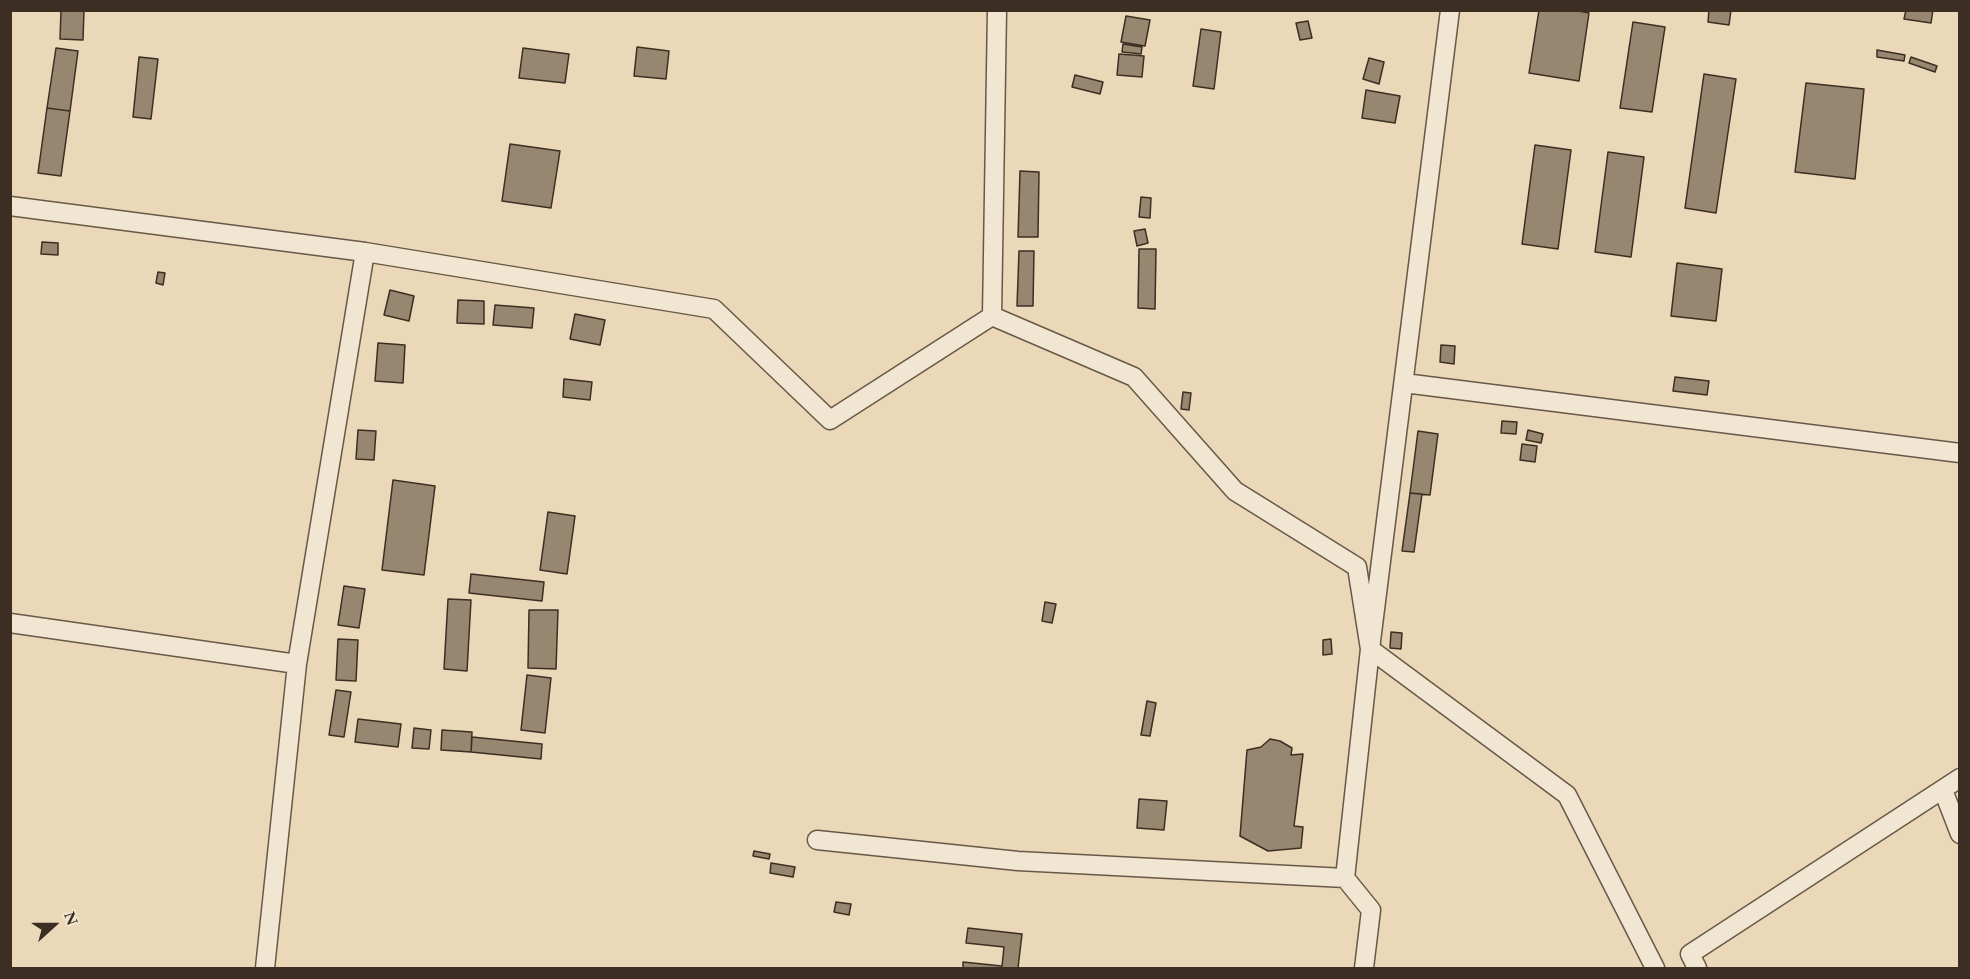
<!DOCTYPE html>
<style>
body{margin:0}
#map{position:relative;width:1970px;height:979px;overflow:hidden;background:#ead8b8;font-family:"EB Garamond",serif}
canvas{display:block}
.frame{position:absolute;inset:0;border:12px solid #3d2e23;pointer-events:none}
.north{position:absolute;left:24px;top:895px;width:60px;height:60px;-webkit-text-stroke:4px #f1e6d1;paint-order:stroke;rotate:69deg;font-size:16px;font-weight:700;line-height:24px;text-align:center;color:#3d2e23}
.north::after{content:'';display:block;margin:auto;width:21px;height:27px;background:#3d2e23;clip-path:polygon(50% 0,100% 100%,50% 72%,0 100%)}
</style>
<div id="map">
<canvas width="1970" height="979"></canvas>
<div class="frame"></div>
<div class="north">N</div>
</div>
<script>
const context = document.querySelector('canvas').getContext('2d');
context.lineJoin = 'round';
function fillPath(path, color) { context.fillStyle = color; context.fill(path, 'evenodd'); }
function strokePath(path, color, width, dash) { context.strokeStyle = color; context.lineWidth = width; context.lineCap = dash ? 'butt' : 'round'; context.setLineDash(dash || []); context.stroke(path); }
const building = new Path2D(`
 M 61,10 L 84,10 L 83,40 L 60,39 Z
 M 1539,10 L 1573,10 L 1589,13 L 1579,81 L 1529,73 Z
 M 1709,10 L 1731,10 L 1729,25 L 1708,22 Z
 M 1906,10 L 1933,10 L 1931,23 L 1904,19 Z
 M 1126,16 L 1150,20 L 1145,46 L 1121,42 Z
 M 1308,21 L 1312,38 L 1300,40 L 1296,23 Z
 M 1633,22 L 1665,27 L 1652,112 L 1620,108 Z
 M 1201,29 L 1221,32 L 1214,89 L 1193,86 Z
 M 1123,44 L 1142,47 L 1141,54 L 1122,52 Z
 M 637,47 L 669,51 L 666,79 L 634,76 Z
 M 56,48 L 78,51 L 70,111 L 47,108 Z
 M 523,48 L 569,54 L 565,83 L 519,78 Z
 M 1877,50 L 1905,55 L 1904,61 L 1877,57 Z
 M 1119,54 L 1144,56 L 1142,77 L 1117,75 Z
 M 139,57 L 158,59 L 151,119 L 133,117 Z
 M 1911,57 L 1937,66 L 1935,72 L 1909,63 Z
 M 1369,58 L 1384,62 L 1379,84 L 1363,79 Z
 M 1704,74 L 1736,79 L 1716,213 L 1685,208 Z
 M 1075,75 L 1103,82 L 1100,94 L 1072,87 Z
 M 1806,83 L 1864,89 L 1855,179 L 1795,172 Z
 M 1366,90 L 1400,96 L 1395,123 L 1362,118 Z
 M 47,108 L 70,111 L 61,176 L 38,173 Z
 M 510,144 L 560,151 L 551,208 L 502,201 Z
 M 1535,145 L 1571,150 L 1558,249 L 1522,244 Z
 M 1608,152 L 1644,157 L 1631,257 L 1595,252 Z
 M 1020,171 L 1039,172 L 1038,237 L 1018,237 Z
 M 1141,197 L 1151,198 L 1150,218 L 1139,217 Z
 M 1145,229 L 1148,243 L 1137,246 L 1134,231 Z
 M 42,242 L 58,243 L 58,255 L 41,254 Z
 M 1139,249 L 1156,249 L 1155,309 L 1138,308 Z
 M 1019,251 L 1034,251 L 1033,306 L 1017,306 Z
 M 1677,263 L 1722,269 L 1716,321 L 1671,316 Z
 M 158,272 L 165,273 L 163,285 L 156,283 Z
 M 390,290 L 414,296 L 409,321 L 384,315 Z
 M 458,300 L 484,301 L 484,324 L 457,323 Z
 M 495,305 L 534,308 L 532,328 L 493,325 Z
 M 575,314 L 605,320 L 600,345 L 570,339 Z
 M 378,343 L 405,345 L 403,383 L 375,381 Z
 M 1441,345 L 1455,346 L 1454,364 L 1440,362 Z
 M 1675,377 L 1709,381 L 1707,395 L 1673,391 Z
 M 564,379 L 592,382 L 590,400 L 563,397 Z
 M 1183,392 L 1191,393 L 1189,410 L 1181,409 Z
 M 1502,421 L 1517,422 L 1516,434 L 1501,433 Z
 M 358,430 L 376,431 L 374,460 L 356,459 Z
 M 1528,430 L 1543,434 L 1541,443 L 1526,440 Z
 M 1418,431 L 1438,434 L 1430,495 L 1410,493 Z
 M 1522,444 L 1537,446 L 1535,462 L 1520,460 Z
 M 393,480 L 435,486 L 424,575 L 382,570 Z
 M 1410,493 L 1422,494 L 1414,552 L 1402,551 Z
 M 548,512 L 575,516 L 567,574 L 540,570 Z
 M 471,574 L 544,582 L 542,601 L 469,593 Z
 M 344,586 L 365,589 L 359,628 L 338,625 Z
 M 448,599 L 471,600 L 467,671 L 444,669 Z
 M 1045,602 L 1056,604 L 1052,623 L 1042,621 Z
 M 529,610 L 558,610 L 556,669 L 528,668 Z
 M 1391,632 L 1402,633 L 1401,649 L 1390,648 Z
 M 338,639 L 358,640 L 356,681 L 336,680 Z
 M 1331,639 L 1332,654 L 1323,655 L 1323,640 Z
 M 527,675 L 551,678 L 545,733 L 521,730 Z
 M 336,690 L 351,692 L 344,737 L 329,735 Z
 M 1147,701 L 1156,703 L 1150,736 L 1141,735 Z
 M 358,719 L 401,724 L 398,747 L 355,742 Z
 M 414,728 L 431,730 L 429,749 L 412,748 Z
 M 442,730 L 472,732 L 471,752 L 441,750 Z
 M 472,737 L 542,744 L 541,759 L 471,752 Z
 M 1270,739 L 1280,741 L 1292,748 L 1291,755 L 1303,754 L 1294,826 L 1303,827 L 1301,848 L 1268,851 L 1240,836 L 1247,750 L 1261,747 Z
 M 1139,799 L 1167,801 L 1164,830 L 1137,828 Z
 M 754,851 L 770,854 L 769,859 L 753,856 Z
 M 771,863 L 795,867 L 793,877 L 770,873 Z
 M 836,902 L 851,904 L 849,915 L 834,912 Z
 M 968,928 L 1022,934 L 1018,968 L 963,968 L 963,962 L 1002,966 L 1004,947 L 966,943 Z`);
fillPath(building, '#978670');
strokePath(building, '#3d2e23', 1.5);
const minor = new Path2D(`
 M 997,10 L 992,316 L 1134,377 L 1235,491 L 1357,567 L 1370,649 L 1567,795 L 1655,968
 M 10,206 L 365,252 L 297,664 L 265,968
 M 365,252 L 714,309 L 830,420 L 992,316
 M 1404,383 L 1960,453
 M 10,623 L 297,664
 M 1943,790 L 1960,834
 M 817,840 L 1018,861 L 1345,878 L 1370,649 L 1450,10
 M 1345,878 L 1371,910 L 1364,968
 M 1697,968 L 1690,954 L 1960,778`);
strokePath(minor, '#685848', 21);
strokePath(minor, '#f1e6d1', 18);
</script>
